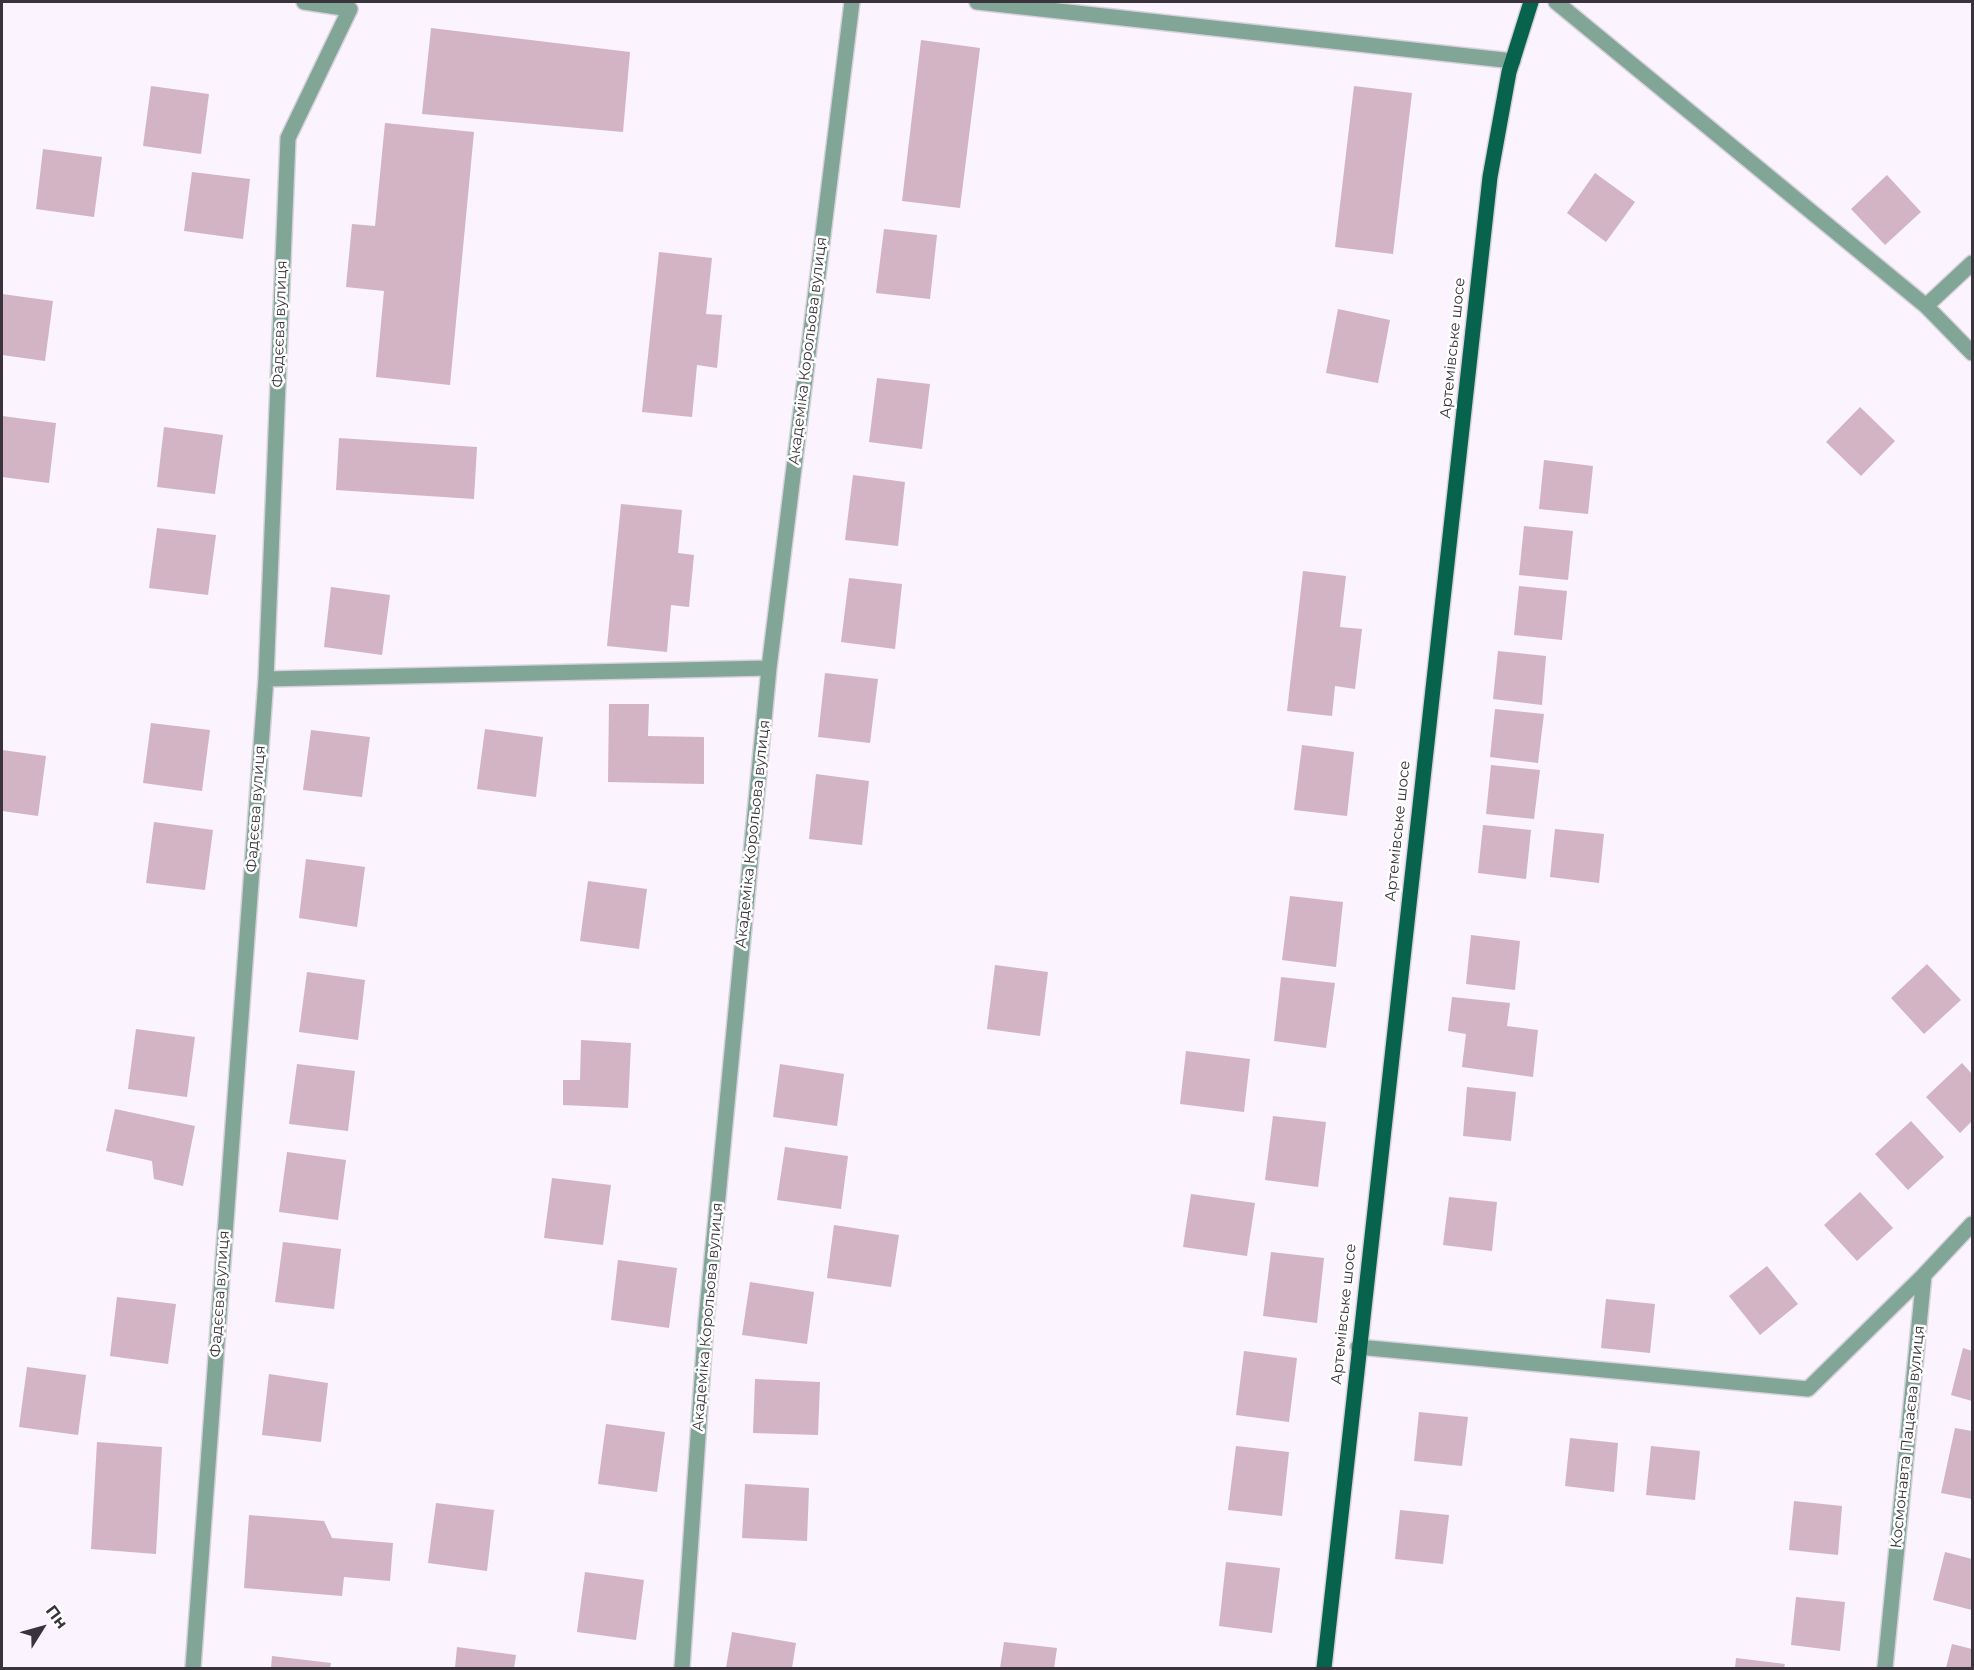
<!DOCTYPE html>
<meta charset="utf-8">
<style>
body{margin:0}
#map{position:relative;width:1974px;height:1670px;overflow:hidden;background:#fbf3fd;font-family:Montserrat,sans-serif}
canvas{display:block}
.frame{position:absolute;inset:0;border:3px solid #39343b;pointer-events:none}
.north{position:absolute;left:12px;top:1598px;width:60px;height:60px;-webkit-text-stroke:4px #fff;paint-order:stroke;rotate:53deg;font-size:16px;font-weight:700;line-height:24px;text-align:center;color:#39343b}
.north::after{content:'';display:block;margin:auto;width:21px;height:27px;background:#39343b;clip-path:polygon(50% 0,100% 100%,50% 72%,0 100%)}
</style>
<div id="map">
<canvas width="1974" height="1670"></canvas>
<div class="frame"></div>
<div class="north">Пн</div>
</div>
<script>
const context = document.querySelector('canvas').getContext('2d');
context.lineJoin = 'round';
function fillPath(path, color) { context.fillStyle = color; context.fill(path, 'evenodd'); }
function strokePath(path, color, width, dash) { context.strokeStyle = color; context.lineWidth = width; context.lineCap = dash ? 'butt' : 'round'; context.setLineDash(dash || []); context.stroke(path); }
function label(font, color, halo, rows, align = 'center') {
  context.font = font + ' Montserrat,sans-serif'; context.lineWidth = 5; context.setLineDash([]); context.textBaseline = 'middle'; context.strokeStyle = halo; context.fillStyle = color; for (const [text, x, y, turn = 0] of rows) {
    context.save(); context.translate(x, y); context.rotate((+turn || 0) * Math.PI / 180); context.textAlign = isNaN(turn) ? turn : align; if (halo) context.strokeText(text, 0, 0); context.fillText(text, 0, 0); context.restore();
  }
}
fillPath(new Path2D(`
 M 431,28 L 630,52 L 623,132 L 422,114 Z
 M 921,40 L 980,48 L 960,208 L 902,201 Z
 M 151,86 L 209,94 L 201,154 L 143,146 Z
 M 1354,86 L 1412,93 L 1393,254 L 1335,247 Z
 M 385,123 L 474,132 L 450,385 L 376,377 L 384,291 L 346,287 L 352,224 L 375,226 Z
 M 43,149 L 102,157 L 94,217 L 36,209 Z
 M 192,172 L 250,179 L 243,239 L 184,231 Z
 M 1595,173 L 1635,202 L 1606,242 L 1567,213 Z
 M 1887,175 L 1921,212 L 1885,245 L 1851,209 Z
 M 884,229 L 937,235 L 930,299 L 876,293 Z
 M 659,252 L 712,258 L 706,314 L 722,315 L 717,368 L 697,365 L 692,417 L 642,412 Z
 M 2,294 L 53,301 L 45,361 L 2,355 Z
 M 1338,309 L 1390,320 L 1378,383 L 1326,373 Z
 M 877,378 L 930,384 L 922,449 L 869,442 Z
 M 1860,407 L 1895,441 L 1861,476 L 1826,442 Z
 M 2,416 L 56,423 L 49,483 L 2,477 Z
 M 164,427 L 223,435 L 215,494 L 157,487 Z
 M 339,438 L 477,447 L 474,499 L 336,490 Z
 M 1544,460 L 1593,466 L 1588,514 L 1539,509 Z
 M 853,475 L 905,482 L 898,546 L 845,540 Z
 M 621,504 L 682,510 L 678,553 L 694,555 L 689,607 L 671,605 L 667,652 L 607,646 Z
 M 1524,526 L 1573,531 L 1568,580 L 1519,575 Z
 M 157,528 L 216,535 L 208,595 L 149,588 Z
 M 1303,571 L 1346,576 L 1340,627 L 1362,629 L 1355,689 L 1335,686 L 1332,716 L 1287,711 Z
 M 849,578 L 902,584 L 895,649 L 841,642 Z
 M 1519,586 L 1567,591 L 1562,640 L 1514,635 Z
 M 331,587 L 390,595 L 382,655 L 324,647 Z
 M 1498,651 L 1546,656 L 1542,705 L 1493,699 Z
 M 825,673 L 878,679 L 870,743 L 818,737 Z
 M 609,704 L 649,704 L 648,736 L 704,737 L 704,784 L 608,782 Z
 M 1495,709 L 1544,714 L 1538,763 L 1490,757 Z
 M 151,723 L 210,730 L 202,791 L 143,783 Z
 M 485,729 L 543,737 L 536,797 L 477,789 Z
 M 311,730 L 370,737 L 362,797 L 303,790 Z
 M 1302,745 L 1354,752 L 1347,816 L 1294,810 Z
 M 2,750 L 46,756 L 38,816 L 2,811 Z
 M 1491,765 L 1540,770 L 1534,819 L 1486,814 Z
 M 816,774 L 869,781 L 862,845 L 809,839 Z
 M 154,822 L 213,830 L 205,890 L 146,883 Z
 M 1483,825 L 1531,830 L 1526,879 L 1478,873 Z
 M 1555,829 L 1604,834 L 1599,883 L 1550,877 Z
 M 306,859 L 365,867 L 357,927 L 299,918 Z
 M 588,881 L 647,889 L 639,949 L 580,941 Z
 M 1290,896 L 1343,902 L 1336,967 L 1282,960 Z
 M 1471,935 L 1520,941 L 1515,990 L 1466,984 Z
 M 1927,964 L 1961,1000 L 1924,1034 L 1891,998 Z
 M 995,965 L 1048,972 L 1040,1036 L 987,1029 Z
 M 307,972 L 365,980 L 358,1040 L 299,1032 Z
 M 1281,977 L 1335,983 L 1326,1048 L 1274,1041 Z
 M 1452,997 L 1510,1003 L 1507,1026 L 1538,1030 L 1533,1077 L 1462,1067 L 1466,1034 L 1448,1031 Z
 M 136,1029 L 195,1037 L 187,1097 L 128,1089 Z
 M 581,1040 L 631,1043 L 628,1108 L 563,1105 L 563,1080 L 580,1080 Z
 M 1186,1051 L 1250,1059 L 1244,1112 L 1180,1104 Z
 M 1962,1063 L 1972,1074 L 1972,1121 L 1960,1133 L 1926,1097 Z
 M 297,1064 L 355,1071 L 348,1131 L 289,1124 Z
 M 780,1064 L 844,1074 L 837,1126 L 773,1117 Z
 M 1467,1087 L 1516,1092 L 1511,1141 L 1463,1136 Z
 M 115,1109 L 195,1126 L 183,1186 L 154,1179 L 152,1161 L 106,1151 Z
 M 1273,1116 L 1326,1122 L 1318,1187 L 1265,1180 Z
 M 1911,1121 L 1944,1157 L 1908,1190 L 1875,1154 Z
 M 785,1147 L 848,1156 L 841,1209 L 777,1200 Z
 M 287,1152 L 346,1160 L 338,1220 L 279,1212 Z
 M 552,1178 L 611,1185 L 603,1245 L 544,1238 Z
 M 1860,1192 L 1893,1228 L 1857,1261 L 1824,1225 Z
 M 1191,1194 L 1255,1203 L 1247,1256 L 1183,1247 Z
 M 1449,1197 L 1497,1202 L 1492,1251 L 1443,1245 Z
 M 834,1225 L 899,1235 L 891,1287 L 827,1278 Z
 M 283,1242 L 341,1249 L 334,1309 L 275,1302 Z
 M 1271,1252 L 1324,1258 L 1317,1323 L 1263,1316 Z
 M 618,1260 L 677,1268 L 669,1328 L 611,1320 Z
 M 1767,1266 L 1798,1304 L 1760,1335 L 1729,1296 Z
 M 750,1282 L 814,1292 L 807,1344 L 742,1335 Z
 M 117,1297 L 176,1304 L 168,1364 L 110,1356 Z
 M 1606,1299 L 1655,1304 L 1650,1353 L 1601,1348 Z
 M 1963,1348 L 1972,1351 L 1972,1401 L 1951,1395 Z
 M 1244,1351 L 1297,1358 L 1289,1422 L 1236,1415 Z
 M 27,1367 L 86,1375 L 78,1435 L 19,1427 Z
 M 269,1374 L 328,1383 L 321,1442 L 262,1435 Z
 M 755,1379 L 820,1382 L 818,1435 L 753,1433 Z
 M 1419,1412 L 1468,1417 L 1462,1466 L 1414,1461 Z
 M 606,1424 L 665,1432 L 657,1492 L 598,1484 Z
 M 1955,1428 L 1972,1431 L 1972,1499 L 1941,1493 Z
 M 1570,1438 L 1618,1443 L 1614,1492 L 1565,1486 Z
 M 97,1442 L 162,1447 L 156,1554 L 91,1549 Z
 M 1236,1446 L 1289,1452 L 1282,1516 L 1228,1510 Z
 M 1651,1446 L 1700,1451 L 1695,1500 L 1646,1495 Z
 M 745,1484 L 809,1488 L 807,1541 L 742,1538 Z
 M 1794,1501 L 1842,1506 L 1838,1555 L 1789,1550 Z
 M 436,1503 L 494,1510 L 487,1571 L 428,1563 Z
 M 1400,1510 L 1449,1515 L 1443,1564 L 1395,1559 Z
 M 249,1515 L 324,1521 L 332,1538 L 393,1543 L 390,1581 L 344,1577 L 342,1596 L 244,1588 Z
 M 1945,1552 L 1972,1559 L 1972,1610 L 1933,1600 Z
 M 1226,1562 L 1280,1568 L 1272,1633 L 1219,1626 Z
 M 585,1572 L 644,1580 L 636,1640 L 577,1632 Z
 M 1796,1597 L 1845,1602 L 1840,1651 L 1791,1645 Z
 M 732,1632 L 796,1643 L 792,1668 L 726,1668 Z
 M 1004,1642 L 1057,1648 L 1054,1668 L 1000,1668 Z
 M 1952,1644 L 1972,1649 L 1972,1668 L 1946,1668 Z
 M 457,1647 L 516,1655 L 514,1668 L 455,1668 Z
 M 272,1656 L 331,1663 L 330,1668 L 271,1668 Z
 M 1736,1658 L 1785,1664 L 1784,1668 L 1735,1668 Z`), '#d2b4c4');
const minor = new Path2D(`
 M 977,2 L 1513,61
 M 1556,2 L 1926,306 L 1972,353
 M 1926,306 L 1972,263
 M 266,679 L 769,668
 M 1358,1347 L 1808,1389 L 1924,1275
 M 193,1668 L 266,679 L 288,138 L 350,9 L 304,2
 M 682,1668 L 706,1321 L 769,668 L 852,2
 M 1885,1668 L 1924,1275 L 1972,1224`);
const major = new Path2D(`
 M 1324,1668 L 1490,177 L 1509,72 L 1531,2`);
strokePath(minor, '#d8d1da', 18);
strokePath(major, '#d8d1da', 18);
strokePath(minor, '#81a698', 15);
strokePath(major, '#07634d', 15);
label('15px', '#39343b', '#fff', [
 ["Фадєєва вулиця",280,324,-88],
 ["Артемівське шосе",1453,348,-84],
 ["Академіка Корольова вулиця",808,351,-83],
 ["Фадєєва вулиця",256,809,-86],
 ["Артемівське шосе",1398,831,-84],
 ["Академіка Корольова вулиця",753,834,-84],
 ["Фадєєва вулиця",220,1294,-86],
 ["Артемівське шосе",1344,1314,-84],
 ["Академіка Корольова вулиця",708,1317,-85],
 ["Космонавта Пацаєва вулиця",1908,1437,-84]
]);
</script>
